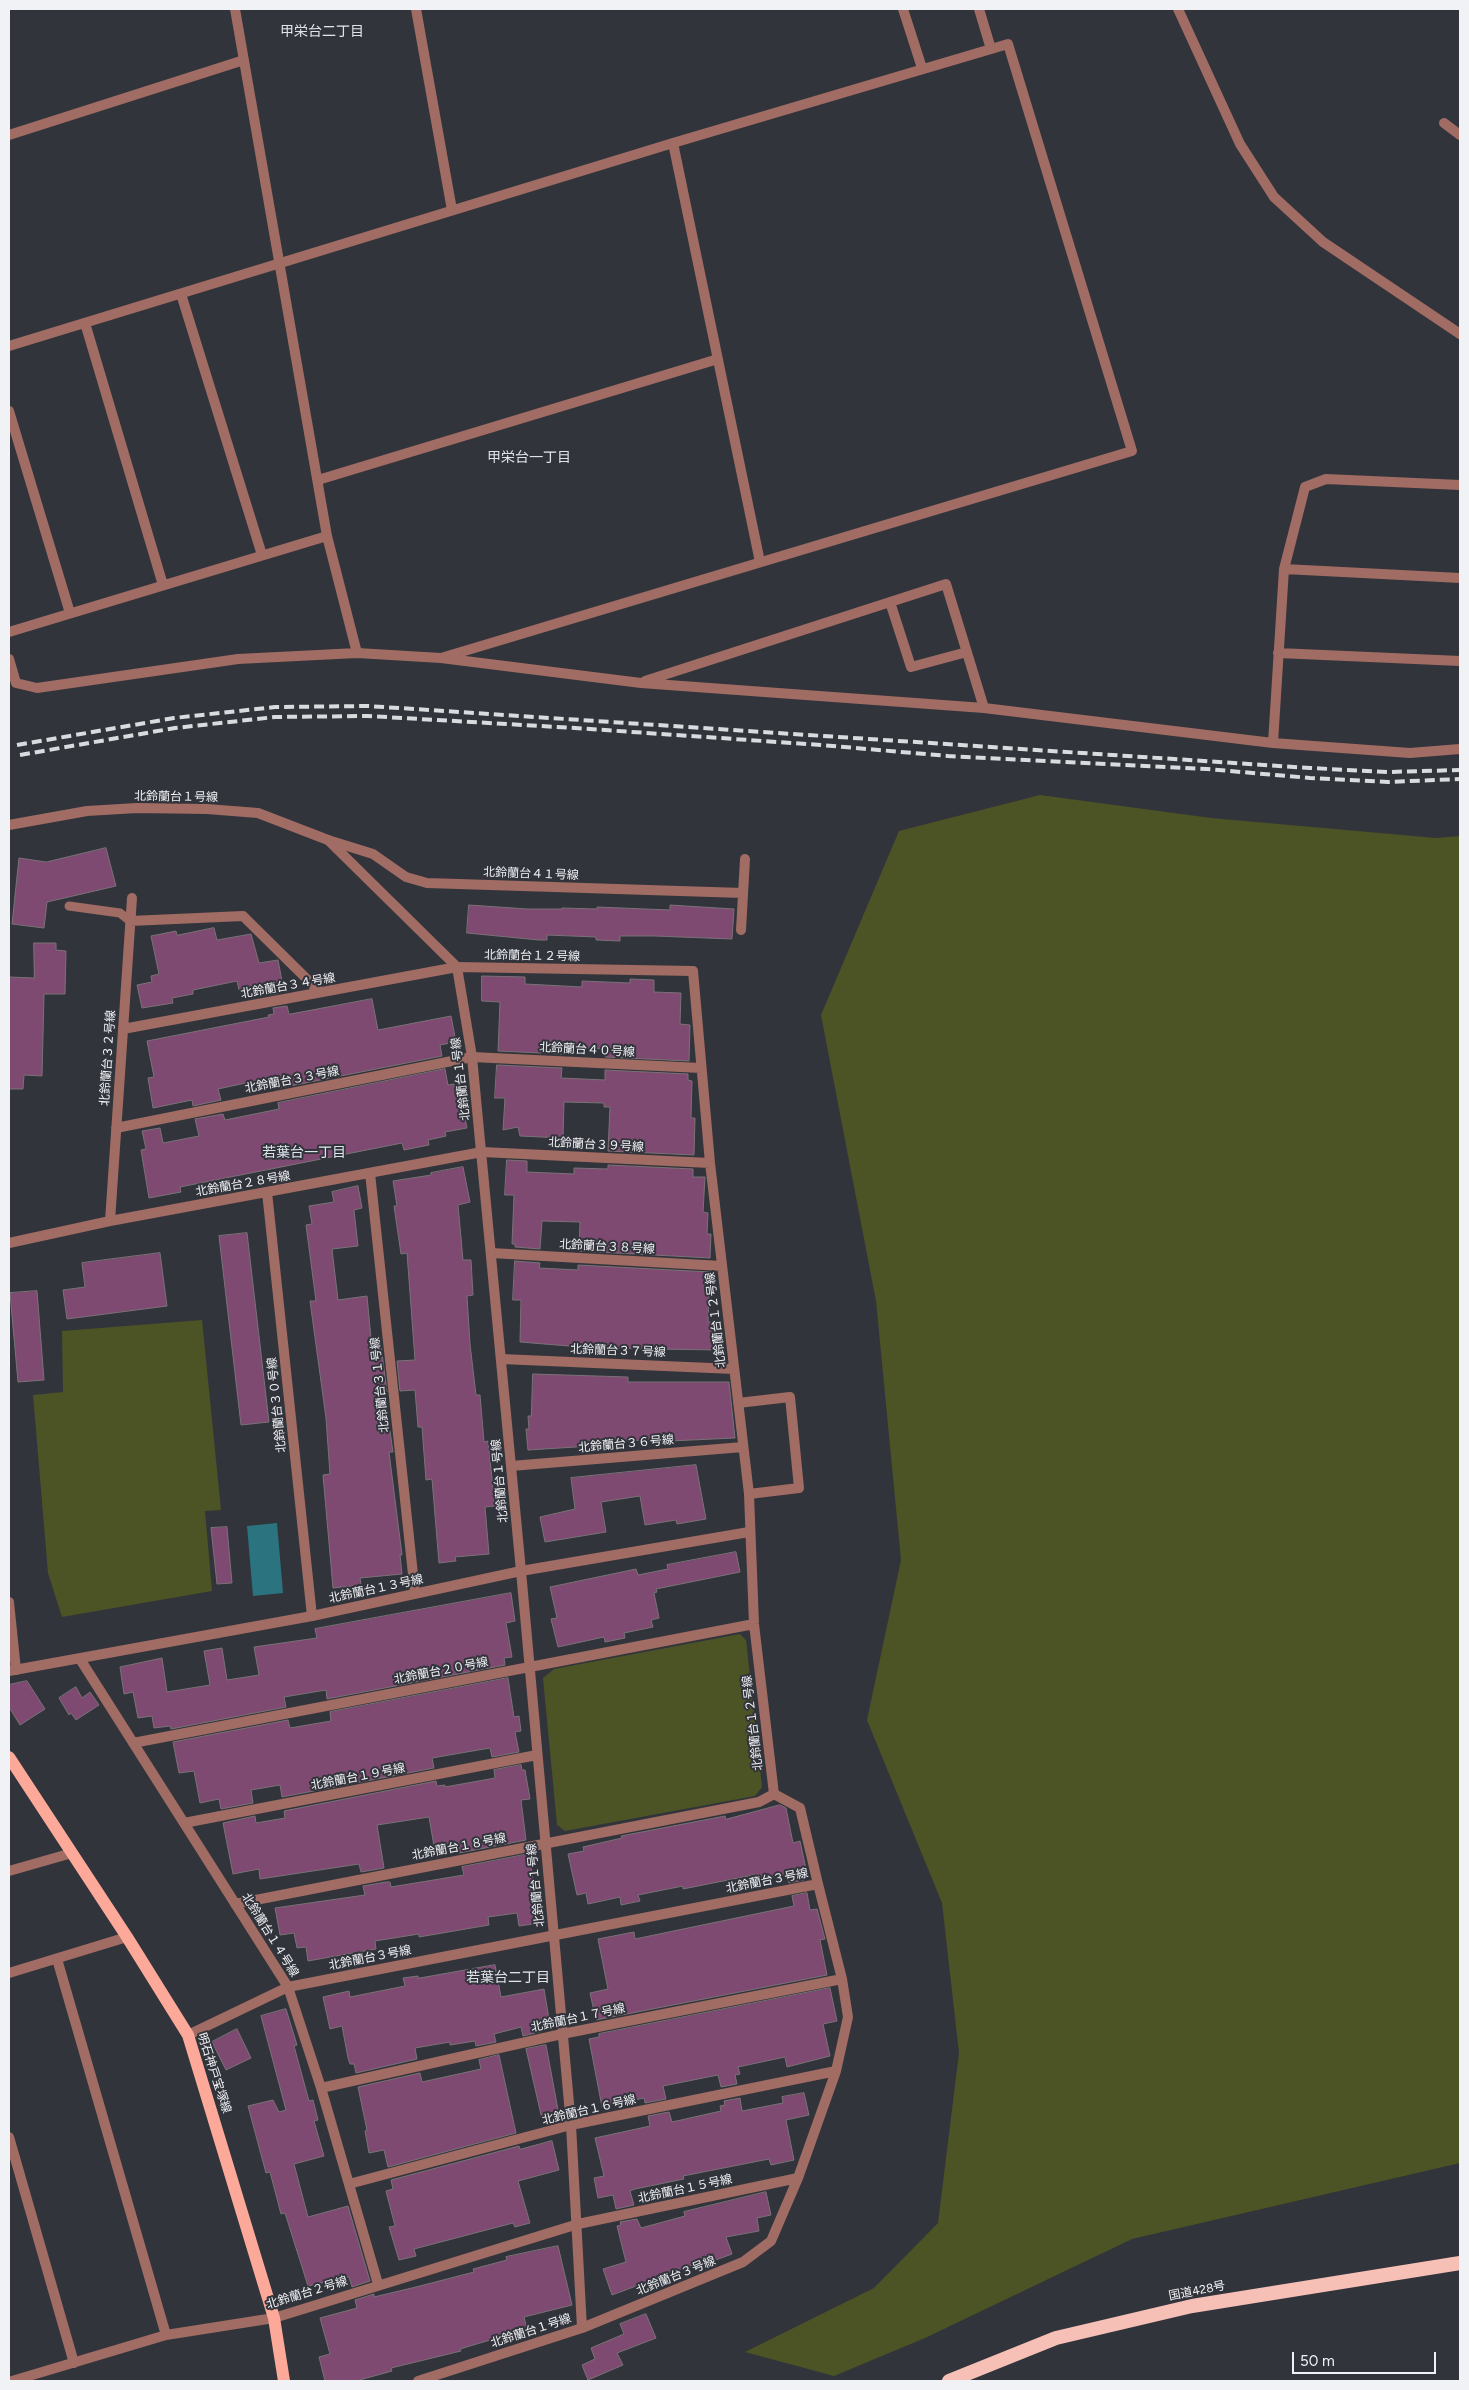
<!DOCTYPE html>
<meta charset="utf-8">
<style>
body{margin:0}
#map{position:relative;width:1469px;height:2390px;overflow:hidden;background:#32343b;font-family:Figtree,sans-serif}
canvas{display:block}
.frame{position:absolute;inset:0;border:10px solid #f0f2f6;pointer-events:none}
.scale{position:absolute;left:1292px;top:2352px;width:144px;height:22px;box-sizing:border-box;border:2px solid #f0f2f6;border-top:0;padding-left:6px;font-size:15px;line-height:18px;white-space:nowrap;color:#f0f2f6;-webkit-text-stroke:4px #32343b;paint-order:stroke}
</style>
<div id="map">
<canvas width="1469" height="2390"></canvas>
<div class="frame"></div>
<div class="scale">50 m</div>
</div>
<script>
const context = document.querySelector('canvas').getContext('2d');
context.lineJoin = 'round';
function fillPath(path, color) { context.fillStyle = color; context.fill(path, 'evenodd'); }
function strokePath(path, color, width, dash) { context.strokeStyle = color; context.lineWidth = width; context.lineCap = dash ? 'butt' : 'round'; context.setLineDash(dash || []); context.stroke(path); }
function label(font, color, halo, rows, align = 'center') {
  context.font = font + ' Figtree,"Noto Sans JP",sans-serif'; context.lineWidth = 4; context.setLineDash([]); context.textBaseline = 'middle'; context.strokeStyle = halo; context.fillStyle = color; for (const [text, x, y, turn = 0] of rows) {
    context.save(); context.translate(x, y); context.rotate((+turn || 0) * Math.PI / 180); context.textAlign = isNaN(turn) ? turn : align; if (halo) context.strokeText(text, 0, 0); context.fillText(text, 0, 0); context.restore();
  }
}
fillPath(new Path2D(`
 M 1040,795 L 1211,818 L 1436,838 L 1460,836 L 1460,2163 L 1132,2239 L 925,2338 L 834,2376 L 745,2352 L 874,2288 L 938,2223 L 959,2053 L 942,1903 L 867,1720 L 901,1560 L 876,1301 L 821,1015 L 899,831 Z
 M 202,1320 L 221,1510 L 205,1511 L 212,1591 L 62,1617 L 48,1573 L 33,1395 L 63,1392 L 62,1331 Z
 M 740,1634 L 746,1640 L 762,1787 L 755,1796 L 565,1831 L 557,1825 L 543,1678 L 554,1669 Z`), '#4c5325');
fillPath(new Path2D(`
 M 277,1523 L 283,1593 L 253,1596 L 247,1526 Z`), '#2b737f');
const building = new Path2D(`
 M 106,848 L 116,886 L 47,902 L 44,928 L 12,924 L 19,858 L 46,862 Z
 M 469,905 L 528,909 L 562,909 L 562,908 L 597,909 L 597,907 L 670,910 L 670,905 L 734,909 L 732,939 L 655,936 L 620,936 L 620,941 L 596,940 L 596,937 L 547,935 L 547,940 L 539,940 L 467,933 Z
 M 214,928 L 217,940 L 251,934 L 259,963 L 278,960 L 284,992 L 270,995 L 268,985 L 239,990 L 237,981 L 193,990 L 193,994 L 172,998 L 173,1003 L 142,1008 L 137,985 L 152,982 L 151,976 L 159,974 L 151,936 L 176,931 L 177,935 Z
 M 34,943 L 56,943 L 56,950 L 66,951 L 65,994 L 44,994 L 42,1076 L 24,1075 L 23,1089 L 9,1089 L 9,977 L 34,978 Z
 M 482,976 L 525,977 L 525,984 L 582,987 L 582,981 L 630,983 L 630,979 L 654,980 L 654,992 L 681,993 L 680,1024 L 690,1025 L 689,1061 L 605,1057 L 606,1049 L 563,1047 L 562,1054 L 498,1051 L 500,1002 L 482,1001 Z
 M 372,999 L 378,1030 L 451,1016 L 456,1042 L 440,1045 L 442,1056 L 275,1089 L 273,1081 L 265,1083 L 264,1079 L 218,1089 L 221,1100 L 193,1106 L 192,1100 L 153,1108 L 148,1078 L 154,1077 L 147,1041 L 269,1017 L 268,1015 L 274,1014 L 273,1008 L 287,1006 L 289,1014 Z
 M 497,1065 L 562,1068 L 561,1078 L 605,1080 L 605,1070 L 688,1074 L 688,1080 L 692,1081 L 691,1118 L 695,1118 L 694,1155 L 608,1151 L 610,1107 L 604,1107 L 604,1103 L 564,1102 L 563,1138 L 520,1136 L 518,1127 L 503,1130 L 505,1098 L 495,1098 Z
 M 445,1069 L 448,1085 L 454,1084 L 458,1104 L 462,1104 L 467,1128 L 445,1132 L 446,1136 L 428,1140 L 429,1145 L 404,1150 L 402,1143 L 180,1187 L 181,1192 L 149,1198 L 141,1150 L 146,1149 L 142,1131 L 160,1128 L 163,1143 L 199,1136 L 195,1119 L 223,1114 L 225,1120 L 279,1109 L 278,1103 Z
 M 507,1160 L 527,1161 L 527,1172 L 574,1174 L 574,1168 L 608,1169 L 608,1165 L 693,1169 L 693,1177 L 705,1177 L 703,1212 L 708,1213 L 707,1234 L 711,1234 L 710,1258 L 579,1251 L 580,1222 L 542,1221 L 540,1249 L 515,1247 L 515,1244 L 512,1244 L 514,1195 L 505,1195 Z
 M 463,1167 L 470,1202 L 458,1205 L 463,1260 L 471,1260 L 473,1295 L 467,1296 L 470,1344 L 476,1395 L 480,1395 L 484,1442 L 488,1441 L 495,1506 L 485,1507 L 489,1554 L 455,1557 L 456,1561 L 439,1563 L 432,1479 L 426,1480 L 422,1427 L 418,1427 L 415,1390 L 400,1391 L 397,1361 L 415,1360 L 407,1253 L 401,1254 L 394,1206 L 397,1206 L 393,1181 L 431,1175 L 431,1173 Z
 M 358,1186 L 362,1208 L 354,1210 L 358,1246 L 332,1249 L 338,1300 L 367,1296 L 371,1338 L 380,1338 L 387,1392 L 379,1393 L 382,1432 L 390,1431 L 393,1452 L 389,1452 L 402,1555 L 400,1555 L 402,1574 L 360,1578 L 361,1585 L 333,1588 L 323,1475 L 330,1474 L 326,1418 L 310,1301 L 316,1301 L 306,1225 L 312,1224 L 309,1206 L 334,1202 L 332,1192 Z
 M 247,1233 L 269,1422 L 241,1425 L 219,1236 Z
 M 160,1253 L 167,1306 L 67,1319 L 63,1290 L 85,1287 L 82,1263 Z
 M 515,1261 L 540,1263 L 539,1268 L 578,1270 L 578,1265 L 710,1272 L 708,1322 L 720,1323 L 719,1350 L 593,1348 L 520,1342 L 521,1300 L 513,1300 Z
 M 37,1291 L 44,1380 L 18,1382 L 10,1293 Z
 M 533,1374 L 628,1377 L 628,1382 L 729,1382 L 735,1438 L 670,1441 L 669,1439 L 623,1441 L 623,1444 L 528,1450 L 526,1429 L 529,1429 L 528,1416 L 531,1416 Z
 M 696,1465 L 706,1519 L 677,1524 L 676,1520 L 645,1525 L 640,1496 L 601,1502 L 606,1532 L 545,1542 L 540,1517 L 575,1509 L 571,1478 Z
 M 227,1527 L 232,1583 L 217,1584 L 211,1528 Z
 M 736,1552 L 740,1572 L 656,1589 L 657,1592 L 654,1593 L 659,1618 L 651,1620 L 653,1627 L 624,1633 L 625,1638 L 605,1642 L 604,1637 L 558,1647 L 551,1619 L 557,1618 L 550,1587 L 636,1569 L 638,1575 L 668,1569 L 667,1565 Z
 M 511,1593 L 515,1621 L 506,1623 L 512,1657 L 504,1658 L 505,1665 L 327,1699 L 326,1690 L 284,1697 L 286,1707 L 171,1729 L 170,1726 L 154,1728 L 152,1716 L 138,1718 L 133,1692 L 124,1694 L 120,1667 L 162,1658 L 167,1692 L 210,1685 L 204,1651 L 222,1648 L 227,1680 L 259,1675 L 254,1647 L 317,1638 L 315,1629 Z
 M 508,1678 L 514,1717 L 519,1716 L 521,1731 L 515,1732 L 519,1752 L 492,1757 L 490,1748 L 432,1758 L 434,1768 L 282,1797 L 280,1785 L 251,1790 L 253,1803 L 221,1809 L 219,1799 L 200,1803 L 194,1771 L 179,1773 L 173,1742 L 288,1720 L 290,1728 L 331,1721 L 330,1712 Z
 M 27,1681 L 45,1709 L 20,1725 L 9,1707 L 9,1685 Z
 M 76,1687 L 82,1698 L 90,1692 L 99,1705 L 76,1720 L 71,1713 L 69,1715 L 59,1698 Z
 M 521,1765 L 522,1770 L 525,1770 L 530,1799 L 521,1800 L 526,1840 L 459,1853 L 457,1842 L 434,1846 L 429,1817 L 377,1825 L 384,1868 L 361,1872 L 359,1864 L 260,1879 L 259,1869 L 233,1874 L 223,1823 L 255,1816 L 256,1823 L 285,1818 L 284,1811 L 436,1781 L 437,1786 L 445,1785 L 445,1787 L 495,1778 L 494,1770 Z
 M 780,1805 L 786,1808 L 793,1843 L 800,1841 L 806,1869 L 802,1870 L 804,1880 L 789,1883 L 788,1874 L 759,1880 L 758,1874 L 683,1889 L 683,1886 L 638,1895 L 640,1901 L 621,1905 L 620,1897 L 588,1904 L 586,1893 L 577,1895 L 568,1854 L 584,1851 L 583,1847 L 622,1838 L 621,1836 L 725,1816 L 726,1819 Z
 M 529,1854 L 540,1923 L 519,1926 L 517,1913 L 488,1917 L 489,1925 L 419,1937 L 419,1934 L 375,1941 L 376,1949 L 308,1961 L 306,1947 L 297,1948 L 294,1933 L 280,1935 L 275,1908 L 365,1895 L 363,1886 L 386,1882 L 390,1882 L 391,1887 L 464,1875 L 462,1867 Z
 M 807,1893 L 810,1910 L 817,1909 L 825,1939 L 820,1940 L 827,1975 L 596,2020 L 590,1993 L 608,1989 L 598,1939 L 634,1932 L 635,1939 L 794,1906 L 792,1896 Z
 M 495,1965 L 501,1997 L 544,1989 L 550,2025 L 542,2026 L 543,2031 L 523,2036 L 521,2027 L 494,2034 L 496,2042 L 476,2046 L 475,2041 L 450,2045 L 450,2042 L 415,2048 L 417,2059 L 356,2073 L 354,2064 L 350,2064 L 348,2058 L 342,2026 L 330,2029 L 323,1997 L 349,1991 L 350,1997 L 405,1986 L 403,1978 L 418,1976 L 418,1978 Z
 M 830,1988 L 837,2021 L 823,2024 L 830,2056 L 787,2067 L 785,2057 L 738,2067 L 740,2074 L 735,2075 L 737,2084 L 721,2087 L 718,2075 L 663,2086 L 666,2099 L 645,2103 L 644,2098 L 602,2107 L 589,2039 L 599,2037 L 599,2034 Z
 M 286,2009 L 297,2045 L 294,2046 L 309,2101 L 313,2100 L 318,2120 L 314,2121 L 324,2156 L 294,2164 L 308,2217 L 348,2206 L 370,2281 L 352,2287 L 349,2277 L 308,2286 L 285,2213 L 281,2214 L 270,2172 L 266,2173 L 248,2106 L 273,2100 L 279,2112 L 286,2110 L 261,2016 Z
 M 237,2029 L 251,2058 L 226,2070 L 212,2042 Z
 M 546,2045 L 559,2115 L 542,2119 L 526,2049 Z
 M 499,2055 L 516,2133 L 388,2167 L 384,2150 L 369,2153 L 365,2131 L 367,2130 L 358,2087 L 420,2073 L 422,2082 L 481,2069 L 479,2060 Z
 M 804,2093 L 809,2115 L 786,2120 L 794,2160 L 771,2165 L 769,2159 L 683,2176 L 684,2179 L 635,2189 L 630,2191 L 634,2205 L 616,2209 L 613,2195 L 598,2198 L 594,2178 L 604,2176 L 595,2138 L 650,2126 L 648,2116 L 669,2112 L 672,2122 L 721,2111 L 720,2106 L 725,2105 L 724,2101 L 740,2098 L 742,2111 L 783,2103 L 782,2097 Z
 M 552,2141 L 559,2170 L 518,2181 L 530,2223 L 515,2227 L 513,2223 L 414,2249 L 416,2256 L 399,2260 L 389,2227 L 395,2226 L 386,2191 L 393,2189 L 391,2180 L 519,2146 L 520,2149 Z
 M 766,2192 L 771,2215 L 757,2218 L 759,2231 L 726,2237 L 732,2254 L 702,2265 L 701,2262 L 612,2295 L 603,2269 L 626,2262 L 617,2226 L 621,2225 L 620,2222 L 637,2219 L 641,2228 L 685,2216 L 684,2212 Z
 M 558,2246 L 572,2305 L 524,2317 L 527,2329 L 460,2349 L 461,2351 L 391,2368 L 392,2371 L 356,2381 L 325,2381 L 319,2357 L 330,2354 L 320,2318 L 357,2308 L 355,2300 L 374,2294 L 374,2297 L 416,2287 L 474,2272 L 473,2269 L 507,2260 L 506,2257 Z
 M 646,2314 L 656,2338 L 617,2353 L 623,2365 L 588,2380 L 582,2365 L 595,2359 L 591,2348 L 624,2334 L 620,2324 Z`);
fillPath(building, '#7f4a72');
strokePath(building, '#7a7277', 1);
strokePath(new Path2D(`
 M 69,906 L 120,913 L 130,921`), '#a06c63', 9);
strokePath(new Path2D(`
 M 235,9 L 327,536 L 357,653
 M 416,9 L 452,210
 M 903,9 L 922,68
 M 979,9 L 991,49
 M 1178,9 L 1240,144 L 1274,197 L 1323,242 L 1460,334
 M 1444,123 L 1460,135
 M 9,135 L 244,60
 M 673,143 L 760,562
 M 181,294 L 262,555
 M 85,323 L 163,585
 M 9,346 L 673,143 L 1008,44 L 1132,451 L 441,658
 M 9,411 L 70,613
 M 318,480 L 718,359
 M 1284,569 L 1460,578
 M 890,602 L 911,667 L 967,652
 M 9,632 L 327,536
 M 1278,653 L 1460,661
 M 9,659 L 16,683 L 37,688 L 238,659 L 357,653 L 441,658 L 641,683 L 984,708 L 1273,743 L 1410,753 L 1460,749
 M 645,681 L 946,584 L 984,708
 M 1273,743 L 1284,569 L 1305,487 L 1326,479 L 1460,485
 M 328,840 L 373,854 L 406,877 L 427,883 L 743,893
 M 130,921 L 243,916 L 320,992
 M 741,930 L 745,859
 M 123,1029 L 457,967 L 693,971 L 710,1163 L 749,1494 L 754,1624 L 774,1794 L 800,1808 L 818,1884
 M 116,1128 L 472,1057 L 701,1068
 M 370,1173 L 415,1593
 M 267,1192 L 312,1616
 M 110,1221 L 132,898
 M 9,1243 L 110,1221 L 482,1152 L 710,1163
 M 491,1253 L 722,1266
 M 501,1359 L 734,1369
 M 738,1403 L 790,1397 L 799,1488 L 749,1494
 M 511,1466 L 743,1447
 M 9,1602 L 16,1670
 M 80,1659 L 288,1987 L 321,2088 L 378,2284
 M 133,1743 L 754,1624
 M 184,1823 L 537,1755
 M 9,1871 L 72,1853
 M 235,1904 L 759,1802 L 774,1794
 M 57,1959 L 166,2335
 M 9,1973 L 127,1937
 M 188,2035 L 288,1987 L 818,1884 L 842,1979 L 848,2017 L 836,2071 L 798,2178 L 771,2241 L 743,2262 L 582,2328
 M 321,2088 L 562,2034 L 842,1979
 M 9,2137 L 74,2363
 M 349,2184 L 571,2125 L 836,2071
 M 12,2381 L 166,2335 L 274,2318 L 578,2224 L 798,2178
 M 418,2381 L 582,2328 L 571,2125 L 521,1571 L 749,1532`), '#a06c63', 10);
strokePath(new Path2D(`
 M 9,825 L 87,811 L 137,808 L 207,809 L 258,813 L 328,840 L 457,967 L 472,1057 L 521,1571 L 312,1616 L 9,1671`), '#a06c63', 10);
strokePath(new Path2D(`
 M 9,1757 L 127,1937 L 188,2035 L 274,2318 L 284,2381`), '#fda99a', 12);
strokePath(new Path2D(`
 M 949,2381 L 1056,2338 L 1192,2306 L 1460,2263`), '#f7c0b6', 14);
strokePath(new Path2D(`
 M 17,745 L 174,718 L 275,707 L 368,706 L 1310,768 L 1388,772 L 1460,770
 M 20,755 L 175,728 L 275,717 L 368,716 L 575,728 L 821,745 L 948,756 L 1207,769 L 1310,778 L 1388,782 L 1460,779`), '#d9dbdf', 4, [10, 5]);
label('12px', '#f0f2f6', '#32343b', [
 ["北鈴蘭台１号線",176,797,1],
 ["北鈴蘭台４１号線",531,874,2],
 ["北鈴蘭台１２号線",532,956,1],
 ["北鈴蘭台３４号線",288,986,-10],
 ["北鈴蘭台４０号線",587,1050,3],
 ["北鈴蘭台３２号線",108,1058,-86],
 ["北鈴蘭台１号線",461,1079,-97],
 ["北鈴蘭台３３号線",292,1080,-11],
 ["北鈴蘭台３９号線",596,1145,3],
 ["北鈴蘭台２８号線",243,1184,-10],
 ["北鈴蘭台３８号線",607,1247,3],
 ["北鈴蘭台１２号線",716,1320,-97],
 ["北鈴蘭台３７号線",618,1351,2],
 ["北鈴蘭台３１号線",380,1385,-96],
 ["北鈴蘭台３０号線",277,1405,-96],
 ["北鈴蘭台３６号線",626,1444,-5],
 ["北鈴蘭台１号線",500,1481,-95],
 ["北鈴蘭台１３号線",376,1589,-12],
 ["北鈴蘭台２０号線",441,1671,-11],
 ["北鈴蘭台１２号線",753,1723,-97],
 ["北鈴蘭台１９号線",358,1777,-11],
 ["北鈴蘭台１８号線",459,1847,-11],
 ["北鈴蘭台３号線",767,1881,-11],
 ["北鈴蘭台１号線",536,1885,-96],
 ["北鈴蘭台１４号線",270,1935,58],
 ["北鈴蘭台３号線",370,1958,-11],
 ["北鈴蘭台１７号線",578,2018,-12],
 ["明石神戸宝塚線",214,2073,72],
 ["北鈴蘭台１６号線",589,2110,-13],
 ["北鈴蘭台１５号線",685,2189,-12],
 ["北鈴蘭台３号線",676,2276,-22],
 ["国道428号",1197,2291,-11],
 ["北鈴蘭台２号線",307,2293,-17],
 ["北鈴蘭台１号線",531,2331,-18]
]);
label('14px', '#dfe3eb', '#32343b', [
 ["甲栄台二丁目",322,32],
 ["甲栄台一丁目",529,458],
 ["若葉台一丁目",304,1153],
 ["若葉台二丁目",508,1978]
]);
</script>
